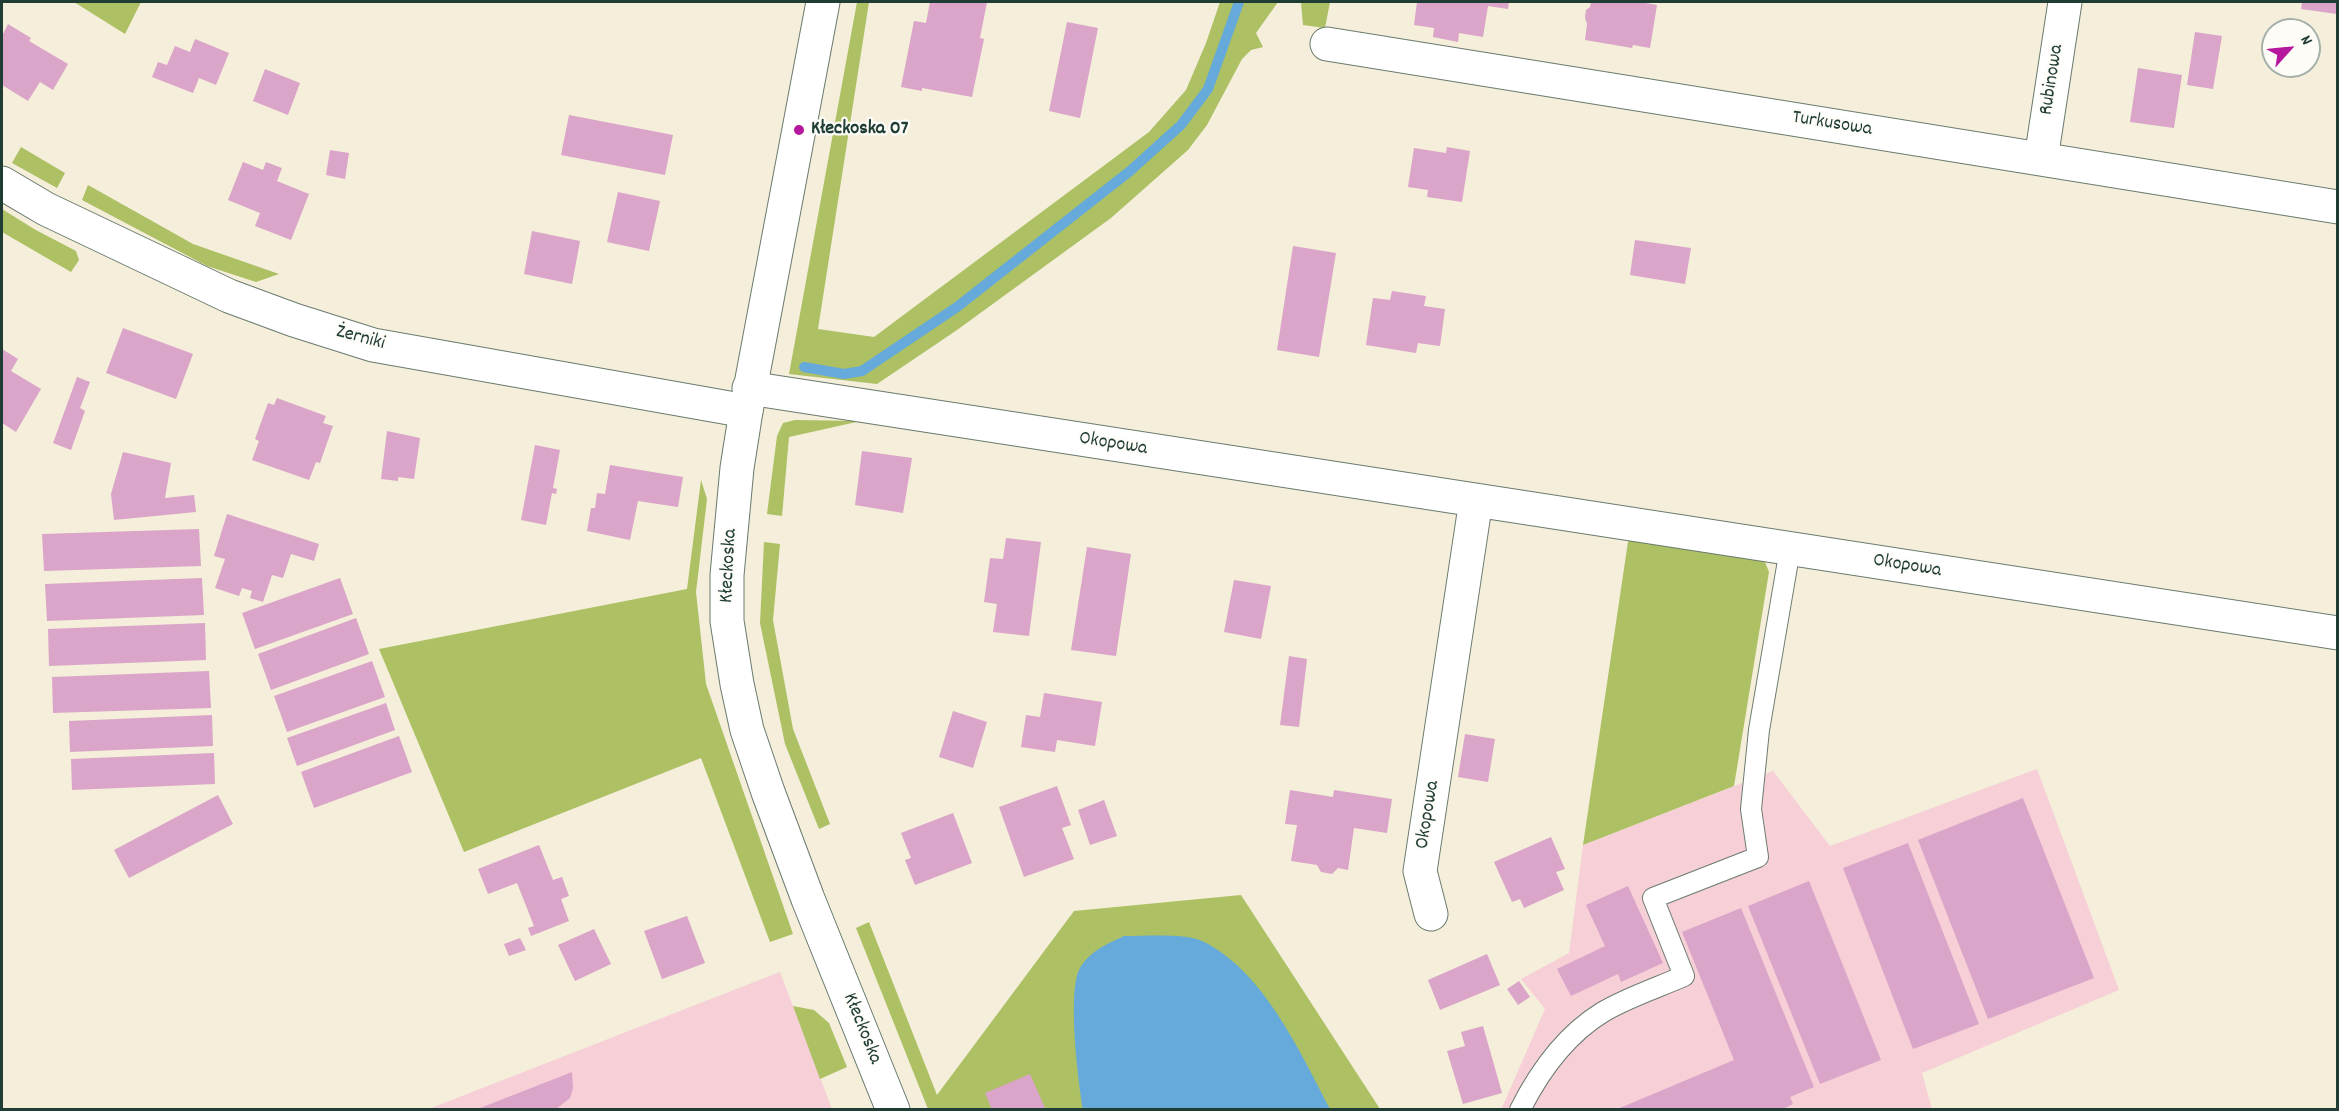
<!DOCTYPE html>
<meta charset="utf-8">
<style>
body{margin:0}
#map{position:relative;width:2339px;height:1111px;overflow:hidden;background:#f4eeda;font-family:Dekko,sans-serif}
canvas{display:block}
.frame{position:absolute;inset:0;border:3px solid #1f3d34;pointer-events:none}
.north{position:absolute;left:2261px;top:18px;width:60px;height:60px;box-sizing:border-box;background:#fdfcf7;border:2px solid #a4b0a9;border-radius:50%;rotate:63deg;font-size:16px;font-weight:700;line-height:24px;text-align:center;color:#1f3d34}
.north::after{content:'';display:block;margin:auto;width:21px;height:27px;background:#b5179e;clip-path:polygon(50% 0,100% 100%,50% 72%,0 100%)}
</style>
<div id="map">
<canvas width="2339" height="1111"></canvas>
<div class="frame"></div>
<div class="north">N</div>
</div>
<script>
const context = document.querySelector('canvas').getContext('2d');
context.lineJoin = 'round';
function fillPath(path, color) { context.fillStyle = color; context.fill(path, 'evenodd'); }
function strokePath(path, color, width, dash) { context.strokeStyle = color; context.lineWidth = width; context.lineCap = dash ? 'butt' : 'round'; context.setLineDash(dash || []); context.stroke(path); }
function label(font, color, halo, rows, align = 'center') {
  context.font = font + ' Dekko,sans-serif'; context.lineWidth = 4.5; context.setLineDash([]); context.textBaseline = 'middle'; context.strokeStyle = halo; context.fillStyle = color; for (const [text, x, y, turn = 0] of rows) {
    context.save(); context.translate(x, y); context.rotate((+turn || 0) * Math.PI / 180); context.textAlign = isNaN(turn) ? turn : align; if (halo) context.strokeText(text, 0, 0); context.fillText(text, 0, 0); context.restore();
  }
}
fillPath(new Path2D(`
 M 2037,769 L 2119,990 L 1922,1073 L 1932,1109 L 1501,1110 L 1545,1009 L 1521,979 L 1569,953 L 1583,845 L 1773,771 L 1830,846 Z
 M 780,972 L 832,1109 L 426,1110 Z`), '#f6cfd7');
fillPath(new Path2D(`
 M 74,2 L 141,2 L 125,34 Z
 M 857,2 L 869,2 L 818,329 L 874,337 L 1149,132 L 1186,90 L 1206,43 L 1220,2 L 1278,2 L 1256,33 L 1263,47 L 1251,50 L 1242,59 L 1207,125 L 1188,150 L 1111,218 L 957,330 L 877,384 L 789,374 Z
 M 1301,2 L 1330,2 L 1325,28 L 1303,25 Z
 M 21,147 L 65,173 L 57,188 L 12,163 Z
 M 88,185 L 193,244 L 279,274 L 256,282 L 207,266 L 82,200 Z
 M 2,209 L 34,229 L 76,251 L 79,260 L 71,272 L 2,232 Z
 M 795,420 L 861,421 L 789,437 L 782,516 L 767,514 L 777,436 L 783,423 Z
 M 701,480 L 707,499 L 696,592 L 706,684 L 793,934 L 770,942 L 701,758 L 464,852 L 379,649 L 687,589 Z
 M 1629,535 L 1754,556 L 1765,562 L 1769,572 L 1734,786 L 1583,845 Z
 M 764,542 L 780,544 L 773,620 L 793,729 L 830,824 L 819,829 L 785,744 L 760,623 Z
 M 1241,895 L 1380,1109 L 928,1109 L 856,928 L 869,922 L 937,1095 L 1074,911 Z
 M 793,1006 L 814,1010 L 829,1023 L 847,1067 L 820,1079 Z`), '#adc064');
fillPath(new Path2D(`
 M 1124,936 C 1143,936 1186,933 1202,941 C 1263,970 1300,1052 1330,1109 L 1083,1109 C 1078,1082 1067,990 1080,968 C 1090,951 1107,944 1124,936 Z`), '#66aadb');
strokePath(new Path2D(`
 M 804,367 L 844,374 L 862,371 L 957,307 L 1130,171 L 1181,125 L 1208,89 L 1239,2`), '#66aadb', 10);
fillPath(new Path2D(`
 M 930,2 L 987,2 L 980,38 L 984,39 L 972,97 L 922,88 L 922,91 L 901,87 L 914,21 L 926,23 Z
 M 1417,2 L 1509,2 L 1508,9 L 1488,6 L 1483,37 L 1459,33 L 1458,42 L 1433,37 L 1434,28 L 1414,25 Z
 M 1591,2 L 1640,2 L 1657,5 L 1650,48 L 1633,45 L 1632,48 L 1585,40 L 1587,24 L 1585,18 L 1586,10 L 1590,7 Z
 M 2302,2 L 2337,2 L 2337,14 L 2301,9 Z
 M 1067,22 L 1098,28 L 1080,118 L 1049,111 Z
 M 8,24 L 31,38 L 29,41 L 68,64 L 53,90 L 40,82 L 28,101 L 2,85 L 2,36 Z
 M 2195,32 L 2222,36 L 2213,89 L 2187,85 Z
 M 195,39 L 229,53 L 216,85 L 199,78 L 193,93 L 152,77 L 158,62 L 167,65 L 175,46 L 190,52 Z
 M 2138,68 L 2182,75 L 2174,128 L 2130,122 Z
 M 265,69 L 300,83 L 288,115 L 253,101 Z
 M 569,115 L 673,135 L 665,175 L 561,155 Z
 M 1447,147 L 1470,151 L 1462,202 L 1427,197 L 1428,190 L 1408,187 L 1414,148 L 1446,153 Z
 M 330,150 L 349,153 L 345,179 L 326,175 Z
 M 243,162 L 263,170 L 266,162 L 282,168 L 277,181 L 309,194 L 291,240 L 255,226 L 260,213 L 228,200 Z
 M 618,192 L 660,201 L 649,251 L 607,242 Z
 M 532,231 L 580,241 L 572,284 L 524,274 Z
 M 1635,240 L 1691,248 L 1685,284 L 1630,275 Z
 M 1293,246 L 1336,253 L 1319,357 L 1277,350 Z
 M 1392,291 L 1426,296 L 1424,306 L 1445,309 L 1440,346 L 1418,343 L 1416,353 L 1366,345 L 1373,298 L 1390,300 Z
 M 123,328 L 193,354 L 176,399 L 106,373 Z
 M 2,349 L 18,359 L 11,371 L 41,389 L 16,432 L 2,423 Z
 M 77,377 L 90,382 L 80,408 L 85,411 L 71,450 L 53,443 Z
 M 277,398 L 326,416 L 323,423 L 333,426 L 320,463 L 316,462 L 309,480 L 252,460 L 259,441 L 255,439 L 268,403 L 274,405 Z
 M 387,431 L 420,438 L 414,479 L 398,477 L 398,481 L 381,479 Z
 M 535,445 L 560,450 L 553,488 L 557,489 L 556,494 L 552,493 L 546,525 L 521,520 Z
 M 862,451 L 912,458 L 903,513 L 855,505 Z
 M 123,452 L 171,463 L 165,498 L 194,495 L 196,512 L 114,520 L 111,494 Z
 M 610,465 L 683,477 L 678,507 L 638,501 L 630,540 L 587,531 L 591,508 L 595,508 L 597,493 L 605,494 Z
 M 227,514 L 319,544 L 314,561 L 291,554 L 283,578 L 272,575 L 263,602 L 250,598 L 252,591 L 242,588 L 239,596 L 215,588 L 225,559 L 214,556 Z
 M 199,529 L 201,566 L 44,571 L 42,534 Z
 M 1006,538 L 1041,542 L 1029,636 L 993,632 L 997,604 L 984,602 L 990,558 L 1003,559 Z
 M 1087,547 L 1131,554 L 1116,656 L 1071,650 Z
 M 202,578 L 204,615 L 47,621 L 45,584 Z
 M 340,578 L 353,614 L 255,649 L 242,613 Z
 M 1234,580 L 1271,586 L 1261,639 L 1224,632 Z
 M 356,618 L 369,654 L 271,690 L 258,654 Z
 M 205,623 L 206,660 L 49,666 L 48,629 Z
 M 1289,656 L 1307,659 L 1299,727 L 1280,725 Z
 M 372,661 L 385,697 L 287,732 L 274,696 Z
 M 209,671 L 211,708 L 53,713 L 52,677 Z
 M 1044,693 L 1102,702 L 1095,746 L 1057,740 L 1055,752 L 1021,747 L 1026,715 L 1040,717 Z
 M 386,703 L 395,730 L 297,766 L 287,738 Z
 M 953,711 L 987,722 L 973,768 L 939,757 Z
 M 212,715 L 213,746 L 70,752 L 69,721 Z
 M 1465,734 L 1495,739 L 1488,782 L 1458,777 Z
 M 399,736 L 412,772 L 314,808 L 301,772 Z
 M 214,753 L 215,784 L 72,790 L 71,759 Z
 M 1057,786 L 1071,825 L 1062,828 L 1074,859 L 1024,877 L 999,807 Z
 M 1290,790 L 1333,797 L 1334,790 L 1392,799 L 1387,833 L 1354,828 L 1348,870 L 1338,868 L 1332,874 L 1321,872 L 1317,865 L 1291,861 L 1297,825 L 1285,824 Z
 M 218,795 L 233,824 L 129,878 L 114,850 Z
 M 2023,798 L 2094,978 L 1988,1019 L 1918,840 Z
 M 1104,800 L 1117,836 L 1090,845 L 1078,810 Z
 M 953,813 L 972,863 L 915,885 L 905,860 L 911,858 L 901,833 Z
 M 1551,837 L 1565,869 L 1556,872 L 1564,890 L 1524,908 L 1520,899 L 1512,902 L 1494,862 Z
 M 1908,843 L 1979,1024 L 1913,1049 L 1843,868 Z
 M 539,845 L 553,880 L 562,877 L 569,896 L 561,899 L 569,921 L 531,936 L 528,928 L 534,926 L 517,883 L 488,894 L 478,869 Z
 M 1809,881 L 1881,1060 L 1820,1084 L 1748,906 Z
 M 1628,886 L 1663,963 L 1621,982 L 1618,974 L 1571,996 L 1557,969 L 1605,946 L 1586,905 Z
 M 1741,908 L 1814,1087 L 1790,1097 L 1793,1104 L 1781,1110 L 1615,1110 L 1734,1060 L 1682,932 Z
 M 687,916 L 705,963 L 662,979 L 644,931 Z
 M 594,929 L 611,964 L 575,981 L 558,945 Z
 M 520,938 L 526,950 L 509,956 L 504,944 Z
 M 1487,954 L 1500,985 L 1440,1010 L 1428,980 Z
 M 1519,981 L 1530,997 L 1518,1005 L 1507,989 Z
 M 1483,1026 L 1502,1093 L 1463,1104 L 1447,1051 L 1465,1046 L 1461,1032 Z
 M 572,1072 L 573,1088 L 570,1098 L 555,1110 L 475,1110 Z
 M 1030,1074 L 1046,1110 L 992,1110 L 985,1093 Z`), '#daa5c8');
const service = new Path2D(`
 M 1520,1110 C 1539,1072 1567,1034 1603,1012 C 1626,998 1659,987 1684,976 L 1653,898 L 1758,857 L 1751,809 L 1759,730 L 1790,549`);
const minor = new Path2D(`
 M 1327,44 L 2338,207
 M 2041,159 L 2065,2
 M 749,388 L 2338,633
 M 1431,914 L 1420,871 L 1476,500`);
const tertiary = new Path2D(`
 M 2,183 L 46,209 L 229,296 L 294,320 L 373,345 L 746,411`);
const secondary = new Path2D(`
 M 823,2 L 746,411 L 737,468 L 727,575 L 727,621 L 737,684 L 747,730 L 768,792 L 808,899 L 893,1110`);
strokePath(service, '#6a7b6e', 22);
strokePath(minor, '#6a7b6e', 35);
strokePath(tertiary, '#6a7b6e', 35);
strokePath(secondary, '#6a7b6e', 35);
strokePath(service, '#fff', 20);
strokePath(minor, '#fff', 33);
strokePath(tertiary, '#fff', 33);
strokePath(secondary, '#fff', 33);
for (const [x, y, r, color] of [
 [799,130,6,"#b5179e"]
]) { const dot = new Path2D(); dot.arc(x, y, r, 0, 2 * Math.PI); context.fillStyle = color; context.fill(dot); strokePath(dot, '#fdfcf7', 2); }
label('20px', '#1f3d34', '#fdfcf7', [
 ["Rubinowa",2053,80,-81],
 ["Turkusowa",1832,125,9],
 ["Żerniki",360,339,15],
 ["Okopowa",1113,445,9],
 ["Kłeckoska",730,566,-87],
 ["Okopowa",1907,567,9],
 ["Okopowa",1429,815,-81],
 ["Kłeckoska",861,1029,68]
]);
label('bold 20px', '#1f3d34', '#fdfcf7', [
 ["Kłeckoska 07",811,130]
], 'left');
</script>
